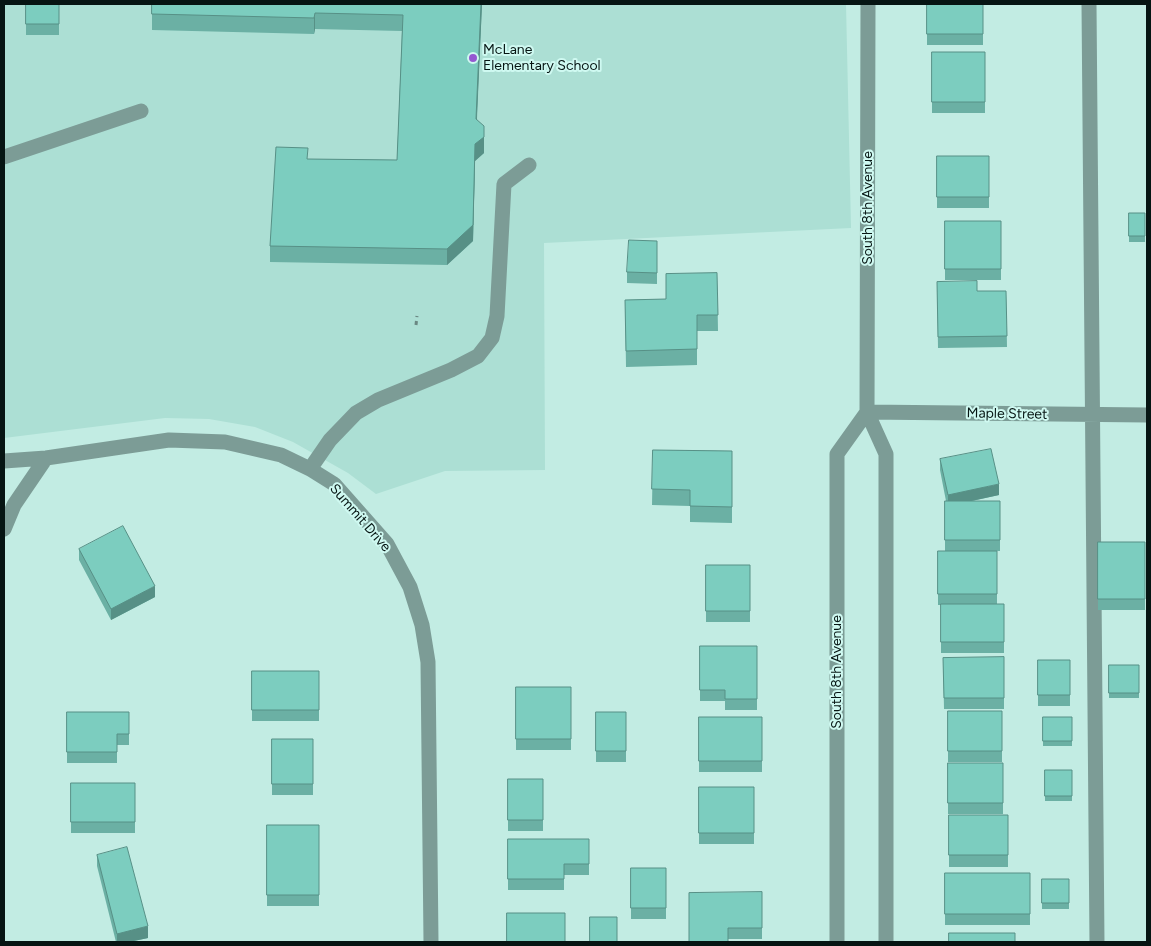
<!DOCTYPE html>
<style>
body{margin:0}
#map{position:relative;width:1151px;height:946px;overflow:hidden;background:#c2ece3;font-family:Figtree,sans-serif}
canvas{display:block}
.frame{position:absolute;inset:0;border:5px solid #061513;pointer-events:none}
</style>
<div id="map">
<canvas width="1151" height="946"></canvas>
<div class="frame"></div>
</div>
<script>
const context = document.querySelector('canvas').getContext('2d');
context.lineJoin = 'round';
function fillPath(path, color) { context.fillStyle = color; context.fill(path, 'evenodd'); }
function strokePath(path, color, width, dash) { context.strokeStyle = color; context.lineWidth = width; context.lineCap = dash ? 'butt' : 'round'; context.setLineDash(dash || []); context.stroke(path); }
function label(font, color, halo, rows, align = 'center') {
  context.font = font + ' Figtree,sans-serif'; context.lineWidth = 4; context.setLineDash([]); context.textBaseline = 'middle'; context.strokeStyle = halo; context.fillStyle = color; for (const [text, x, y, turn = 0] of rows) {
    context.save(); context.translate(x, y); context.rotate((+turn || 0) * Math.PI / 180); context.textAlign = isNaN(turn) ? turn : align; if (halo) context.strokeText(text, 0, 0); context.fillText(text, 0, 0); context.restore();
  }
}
fillPath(new Path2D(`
 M 4,4 L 846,4 L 851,228 L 544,243 L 545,470 L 445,471 L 376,494 L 348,473 L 293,442 L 255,427 L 209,419 L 165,418 L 4,438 Z`), '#acdfd4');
strokePath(new Path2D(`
 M 416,325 L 417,316`), '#6a8782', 3, [4, 4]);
strokePath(new Path2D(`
 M 868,4 L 867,412 L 886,454 L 886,942
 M 1089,4 L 1097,942
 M 4,157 L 141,111
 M 867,412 L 1147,415
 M 4,461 L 46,458 L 169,440 L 225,442 L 281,455 L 310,469 L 334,484 L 387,544 L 410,587 L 422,625 L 428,662 L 431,942
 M 310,469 L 330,440 L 356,413 L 378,400 L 451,370 L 478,356 L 492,338 L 497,316 L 504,184 L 529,165
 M 4,529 L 14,505 L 46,458
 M 837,942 L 837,454 L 867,412`), '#7c9c96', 15);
fillPath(new Path2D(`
 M 26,4 L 59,4 L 59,35 L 26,35 Z
 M 152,4 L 482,4 L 477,119 L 484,153 L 475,161 L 473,241 L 447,265 L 270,262 L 270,246 L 308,159 L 397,160 L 402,31 L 315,29 L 314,34 L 152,30 Z
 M 927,4 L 983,4 L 983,45 L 927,45 Z
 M 932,52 L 985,52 L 985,113 L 932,113 Z
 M 937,156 L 989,156 L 989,208 L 937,208 Z
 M 1129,213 L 1145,213 L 1145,242 L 1129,242 Z
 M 945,221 L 1001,221 L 1001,280 L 945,280 Z
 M 657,241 L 657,284 L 627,283 L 627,272 Z
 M 717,273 L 718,331 L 697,331 L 697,365 L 626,367 L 625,300 L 666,299 L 666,274 Z
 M 937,282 L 977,291 L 1006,291 L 1007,347 L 938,348 Z
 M 653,450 L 732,451 L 732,523 L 690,522 L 690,506 L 652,505 Z
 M 940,459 L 999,495 L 972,501 L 1000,501 L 1000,551 L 945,551 L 945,501 L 946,501 L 940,470 Z
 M 1098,542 L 1145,542 L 1145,610 L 1098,610 Z
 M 79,549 L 155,597 L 111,620 L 79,560 Z
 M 938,551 L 997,551 L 997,604 L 1004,604 L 1004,653 L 941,653 L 941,605 L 938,605 Z
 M 706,565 L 750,565 L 750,622 L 706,622 Z
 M 700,646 L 757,646 L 757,710 L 725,710 L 725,701 L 700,701 Z
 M 1004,657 L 1004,709 L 944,709 L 943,658 Z
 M 1038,660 L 1070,660 L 1070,706 L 1038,706 Z
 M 1109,665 L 1139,665 L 1139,698 L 1109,698 Z
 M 252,671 L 319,671 L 319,721 L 252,721 Z
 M 516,687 L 571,687 L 571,750 L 516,750 Z
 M 948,711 L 1002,711 L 1002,762 L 948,762 Z
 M 67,712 L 129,712 L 129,745 L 117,745 L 117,763 L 67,763 Z
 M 596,712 L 626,712 L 626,762 L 596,762 Z
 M 699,717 L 762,717 L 762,772 L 699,772 Z
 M 1043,717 L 1072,717 L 1072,746 L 1043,746 Z
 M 272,739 L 313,739 L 313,795 L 272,795 Z
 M 948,763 L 1003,763 L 1003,814 L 948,814 Z
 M 1045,770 L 1072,770 L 1072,801 L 1045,801 Z
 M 508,779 L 543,779 L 543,831 L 508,831 Z
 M 71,783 L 135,783 L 135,833 L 71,833 Z
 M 699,787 L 754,787 L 754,844 L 699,844 Z
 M 949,815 L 1008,815 L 1008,867 L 949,867 Z
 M 267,825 L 319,825 L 319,906 L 267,906 Z
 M 508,839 L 589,839 L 589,875 L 564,875 L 564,890 L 508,890 Z
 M 97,855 L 148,938 L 129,942 L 116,942 L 97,866 Z
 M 631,868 L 666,868 L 666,919 L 631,919 Z
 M 945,873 L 1030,873 L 1030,925 L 945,925 Z
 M 1042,879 L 1069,879 L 1069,909 L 1042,909 Z
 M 762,892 L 762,939 L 728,939 L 689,942 Z`), '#6bb0a4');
fillPath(new Path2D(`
 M 481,4 L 482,4 L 476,135 L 476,119 Z
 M 315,13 L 315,29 L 314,34 L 314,18 Z
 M 484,126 L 484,153 L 475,161 L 473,241 L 447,265 L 447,249 L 475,144 Z
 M 999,484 L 999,495 L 948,506 L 948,495 Z
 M 155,586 L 155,597 L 111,620 L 111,609 Z
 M 148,926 L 148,938 L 129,942 L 117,942 L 117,934 Z`), '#579086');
const building = new Path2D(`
 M 26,4 L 59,4 L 59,24 L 26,24 Z
 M 152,4 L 481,4 L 476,119 L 484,126 L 484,137 L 475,144 L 473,225 L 447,249 L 270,246 L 276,147 L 308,148 L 307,159 L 397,160 L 403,15 L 315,13 L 314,18 L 152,14 Z
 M 927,4 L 983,4 L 983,34 L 927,34 Z
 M 932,52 L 985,52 L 985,102 L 932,102 Z
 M 937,156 L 989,156 L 989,197 L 937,197 Z
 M 1129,213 L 1145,213 L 1145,236 L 1129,236 Z
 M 945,221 L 1001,221 L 1001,269 L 945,269 Z
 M 629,240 L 657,241 L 657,273 L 627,272 Z
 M 717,273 L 718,315 L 697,315 L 697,349 L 626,351 L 625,300 L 666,299 L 666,274 Z
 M 977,281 L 977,291 L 1006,291 L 1007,336 L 938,337 L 937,282 Z
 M 991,449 L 999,484 L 948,495 L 940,459 Z
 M 653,450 L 732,451 L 732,507 L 690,506 L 690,490 L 652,489 Z
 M 945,501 L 1000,501 L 1000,540 L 945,540 Z
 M 123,526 L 155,586 L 111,609 L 79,549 Z
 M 1098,542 L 1145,542 L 1145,599 L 1098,599 Z
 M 938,551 L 997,551 L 997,594 L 938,594 Z
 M 706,565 L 750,565 L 750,611 L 706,611 Z
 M 941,604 L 1004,604 L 1004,642 L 941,642 Z
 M 700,646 L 757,646 L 757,699 L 725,699 L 725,690 L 700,690 Z
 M 1004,657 L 1004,698 L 944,698 L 943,658 Z
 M 1038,660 L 1070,660 L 1070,695 L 1038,695 Z
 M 1109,665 L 1139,665 L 1139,693 L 1109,693 Z
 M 252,671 L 319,671 L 319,710 L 252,710 Z
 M 516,687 L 571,687 L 571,739 L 516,739 Z
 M 948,711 L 1002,711 L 1002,751 L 948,751 Z
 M 67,712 L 129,712 L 129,734 L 117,734 L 117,752 L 67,752 Z
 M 596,712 L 626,712 L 626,751 L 596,751 Z
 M 699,717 L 762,717 L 762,761 L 699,761 Z
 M 1043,717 L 1072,717 L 1072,741 L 1043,741 Z
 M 272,739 L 313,739 L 313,784 L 272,784 Z
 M 948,763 L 1003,763 L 1003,803 L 948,803 Z
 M 1045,770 L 1072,770 L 1072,796 L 1045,796 Z
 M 508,779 L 543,779 L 543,820 L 508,820 Z
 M 71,783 L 135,783 L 135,822 L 71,822 Z
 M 699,787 L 754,787 L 754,833 L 699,833 Z
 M 949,815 L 1008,815 L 1008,855 L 949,855 Z
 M 267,825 L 319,825 L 319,895 L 267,895 Z
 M 508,839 L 589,839 L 589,864 L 564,864 L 564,879 L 508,879 Z
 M 127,847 L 148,926 L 117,934 L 97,855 Z
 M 631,868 L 666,868 L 666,908 L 631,908 Z
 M 945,873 L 1030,873 L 1030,914 L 945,914 Z
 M 1042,879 L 1069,879 L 1069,903 L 1042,903 Z
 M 762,892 L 762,928 L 728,928 L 728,942 L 689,942 L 689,893 Z
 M 507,913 L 565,913 L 565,942 L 507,942 Z
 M 590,917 L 617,917 L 617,942 L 590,942 Z
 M 949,933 L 1015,933 L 1015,942 L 949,942 Z`);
fillPath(building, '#7ccdbf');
strokePath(building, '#579086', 1);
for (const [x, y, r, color] of [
 [473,58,5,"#9559d1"]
]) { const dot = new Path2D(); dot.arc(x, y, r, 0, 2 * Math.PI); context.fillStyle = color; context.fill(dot); strokePath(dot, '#cff9f1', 2); }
label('14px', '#061513', '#cff9f1', [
 ["McLane",483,50],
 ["Elementary School",483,66]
], 'left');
label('14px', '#061513', '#cff9f1', [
 ["South 8th Avenue",868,208,-90],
 ["Maple Street",1007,414,1],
 ["Summit Drive",360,518,49],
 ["South 8th Avenue",837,672,-90]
]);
</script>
